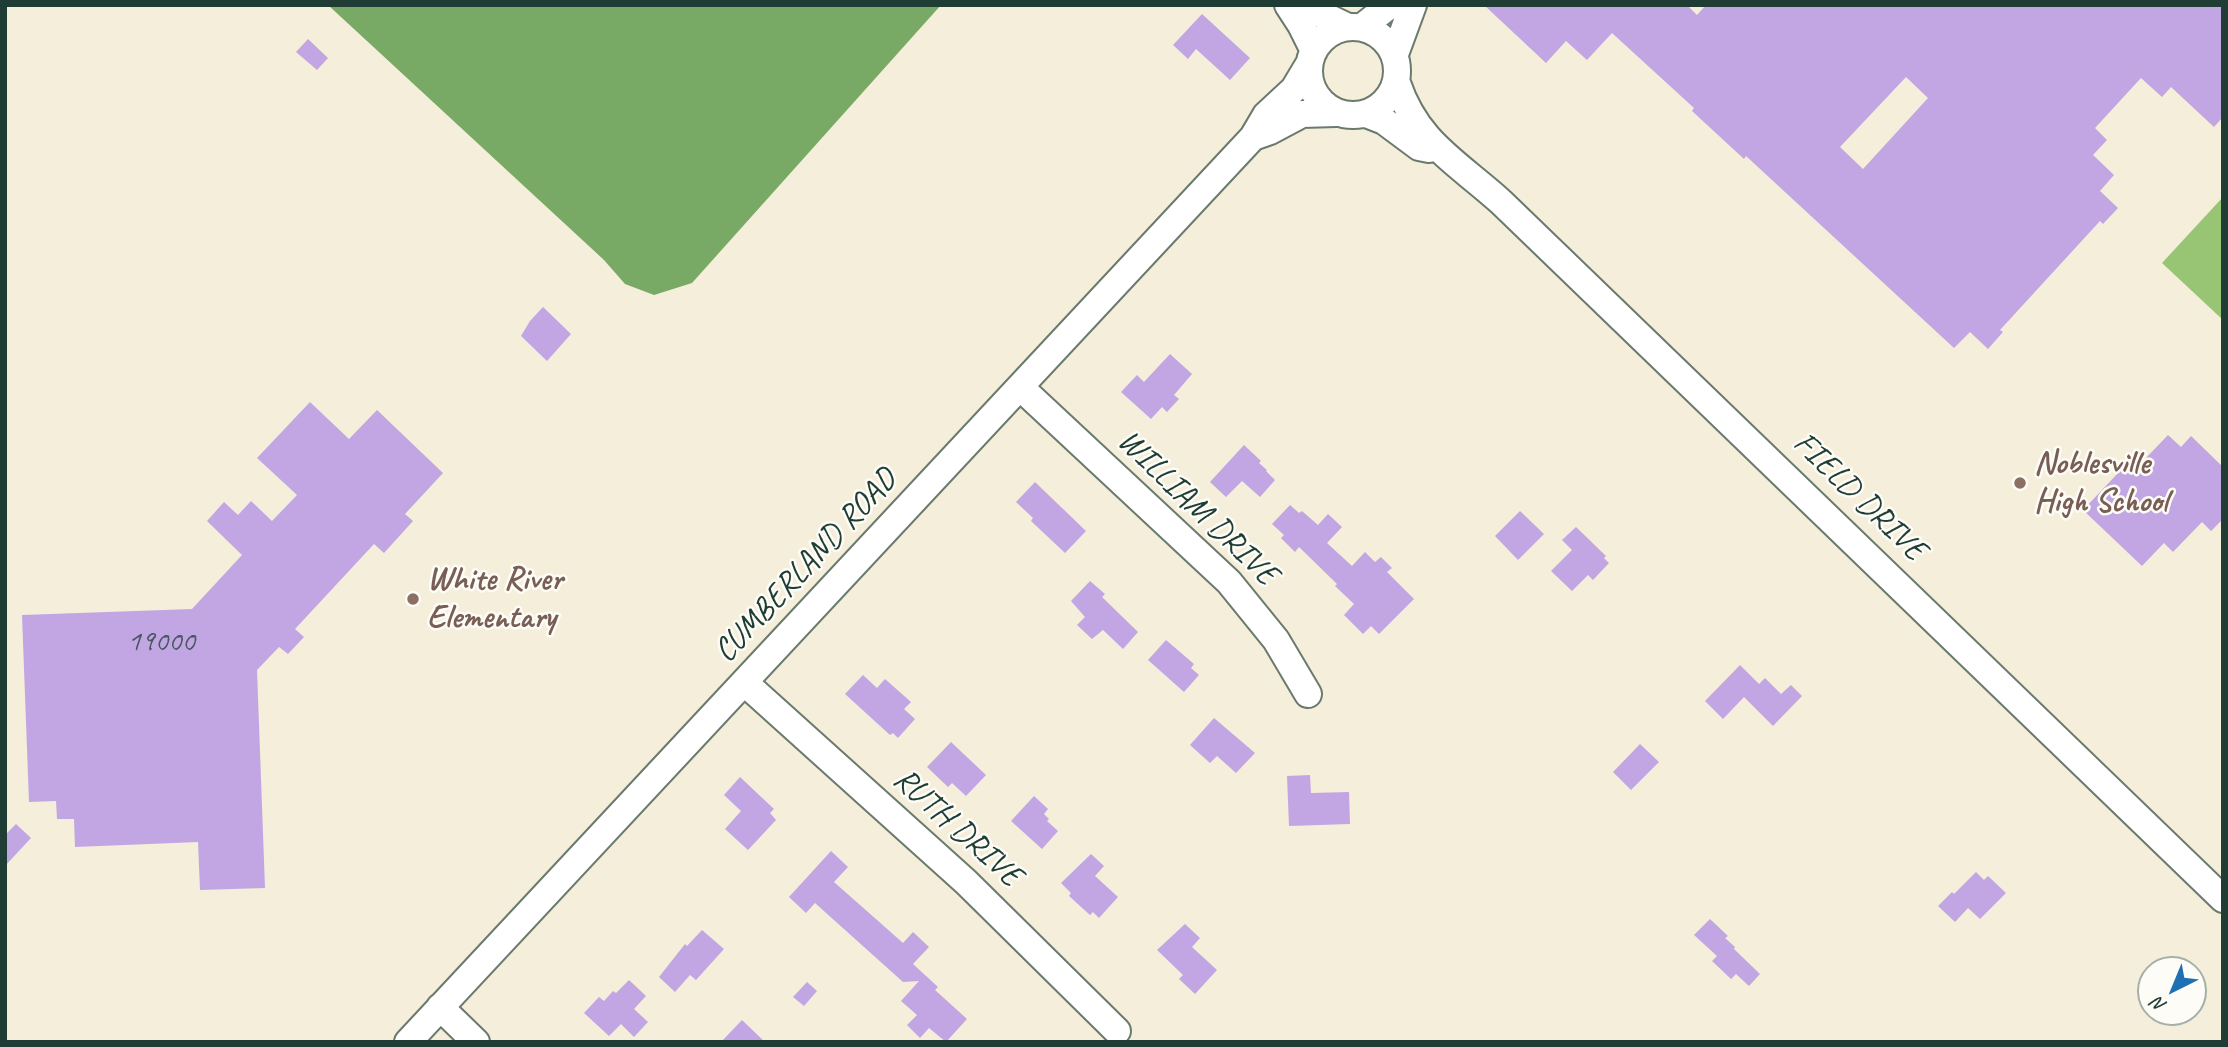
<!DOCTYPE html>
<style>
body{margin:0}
#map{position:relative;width:2228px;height:1047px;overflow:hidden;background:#f4eeda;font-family:Caveat,sans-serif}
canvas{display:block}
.frame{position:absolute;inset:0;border:7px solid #1f3d34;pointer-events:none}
.north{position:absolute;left:2137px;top:956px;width:70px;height:70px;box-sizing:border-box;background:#fdfcf7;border:2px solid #a4b0a9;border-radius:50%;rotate:223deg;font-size:19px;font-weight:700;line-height:28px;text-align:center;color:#1f3d34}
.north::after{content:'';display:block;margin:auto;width:24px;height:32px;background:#1f6fb2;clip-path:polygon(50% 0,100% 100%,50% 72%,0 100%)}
</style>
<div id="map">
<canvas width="2228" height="1047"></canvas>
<div class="frame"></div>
<div class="north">N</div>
</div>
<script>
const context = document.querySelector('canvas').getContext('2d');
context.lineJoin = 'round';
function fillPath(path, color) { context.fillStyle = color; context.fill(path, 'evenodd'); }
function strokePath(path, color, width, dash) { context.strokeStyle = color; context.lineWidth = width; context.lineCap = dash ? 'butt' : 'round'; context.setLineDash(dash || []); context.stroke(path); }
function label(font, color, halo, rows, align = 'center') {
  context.font = font + ' Caveat,sans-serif'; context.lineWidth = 5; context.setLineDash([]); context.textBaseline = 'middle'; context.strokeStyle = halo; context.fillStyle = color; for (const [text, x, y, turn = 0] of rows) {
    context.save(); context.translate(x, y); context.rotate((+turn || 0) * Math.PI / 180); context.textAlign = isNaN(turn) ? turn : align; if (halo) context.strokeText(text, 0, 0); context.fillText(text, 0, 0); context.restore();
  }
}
fillPath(new Path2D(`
 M 2223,197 L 2223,320 L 2162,263 Z`), '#97c573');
fillPath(new Path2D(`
 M 328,5 L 941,5 L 692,283 L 654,295 L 625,284 L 604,260 Z`), '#79aa65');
fillPath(new Path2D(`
 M 1484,5 L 1687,5 L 1697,15 L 1706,5 L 2223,5 L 2223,117 L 2214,127 L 2171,87 L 2162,97 L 2141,78 L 2095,128 L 2107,140 L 2093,155 L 2114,175 L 2100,191 L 2118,208 L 2103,224 L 2100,221 L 2000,330 L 2003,332 L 1988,349 L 1970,332 L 1954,348 L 1746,156 L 1744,159 L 1692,111 L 1694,108 L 1612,33 L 1587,60 L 1566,41 L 1546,63 ZM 1906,77 L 1928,98 L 1863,169 L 1840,147 Z
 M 1202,14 L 1250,58 L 1230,80 L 1196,49 L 1188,59 L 1173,45 Z
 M 308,39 L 328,58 L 317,70 L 296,52 Z
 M 543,307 L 571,334 L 547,361 L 521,336 L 530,321 Z
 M 1170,354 L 1192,374 L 1174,395 L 1179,399 L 1167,412 L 1162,407 L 1151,419 L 1121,392 L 1137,375 L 1144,382 Z
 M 310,402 L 349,439 L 377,410 L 443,473 L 405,514 L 413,521 L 384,553 L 374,544 L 295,629 L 304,637 L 288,654 L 279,647 L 257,670 L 265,888 L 200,890 L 198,842 L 75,847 L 74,819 L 57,819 L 56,801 L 29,802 L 22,615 L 192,609 L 242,555 L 207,521 L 224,502 L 238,515 L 251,501 L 272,521 L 297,495 L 257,458 Z
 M 2168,435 L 2181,447 L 2191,436 L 2223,467 L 2223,519 L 2211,531 L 2202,522 L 2173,552 L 2164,543 L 2142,566 L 2083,510 L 2138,452 L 2145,459 Z
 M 1244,445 L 1261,461 L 1259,463 L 1267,470 L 1266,471 L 1275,480 L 1260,497 L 1242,481 L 1226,497 L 1210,482 Z
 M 1035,482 L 1086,531 L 1065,553 L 1031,521 L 1033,518 L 1016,502 Z
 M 1290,505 L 1299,513 L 1302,511 L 1318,525 L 1328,514 L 1342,527 L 1327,543 L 1352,566 L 1365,552 L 1375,562 L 1381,557 L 1392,568 L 1387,572 L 1414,599 L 1379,634 L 1371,626 L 1363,634 L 1344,615 L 1354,604 L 1335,586 L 1337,584 L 1299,547 L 1295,552 L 1281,538 L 1284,535 L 1272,524 Z
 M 1520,511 L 1544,534 L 1518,560 L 1495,536 Z
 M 1576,527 L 1606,556 L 1604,558 L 1609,563 L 1593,580 L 1588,575 L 1572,591 L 1551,571 L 1572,550 L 1562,540 Z
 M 1090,581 L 1105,594 L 1102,597 L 1138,632 L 1123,649 L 1103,630 L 1092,639 L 1077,625 L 1085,617 L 1071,601 Z
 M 1166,640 L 1194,664 L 1191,668 L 1199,675 L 1184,692 L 1148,660 Z
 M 1740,665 L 1759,684 L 1765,678 L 1781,694 L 1791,685 L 1802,696 L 1773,726 L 1744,697 L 1723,719 L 1705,701 Z
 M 863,675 L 877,688 L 885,679 L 911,702 L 904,709 L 915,719 L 898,738 L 893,733 L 890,735 L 845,694 Z
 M 1214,718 L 1255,753 L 1236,773 L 1217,756 L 1210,763 L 1190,745 Z
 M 951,742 L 986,775 L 966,796 L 952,783 L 948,787 L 927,767 Z
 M 1640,744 L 1659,762 L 1631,790 L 1613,772 Z
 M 1310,775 L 1311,793 L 1349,792 L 1350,824 L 1289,826 L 1287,776 Z
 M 740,777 L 774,809 L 770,813 L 776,820 L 748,850 L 725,829 L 741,811 L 724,795 Z
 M 1034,796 L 1048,809 L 1044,814 L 1049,819 L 1047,821 L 1058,831 L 1042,849 L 1011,821 Z
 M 16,824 L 31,838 L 5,866 L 5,835 Z
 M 831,851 L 848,867 L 834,882 L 903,943 L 913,932 L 929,947 L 913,964 L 938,987 L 935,990 L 967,1019 L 946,1042 L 929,1028 L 920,1038 L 907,1025 L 917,1015 L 901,1001 L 919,981 L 903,982 L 815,903 L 806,913 L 789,897 Z
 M 1091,854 L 1104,866 L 1095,876 L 1118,897 L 1099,918 L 1093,912 L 1090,915 L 1069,896 L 1071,893 L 1061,883 Z
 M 1976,872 L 1984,880 L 1988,876 L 2006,893 L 1980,919 L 1968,908 L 1955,922 L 1938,906 L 1952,892 L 1954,894 Z
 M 1710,919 L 1728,936 L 1725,938 L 1735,947 L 1734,949 L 1760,974 L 1749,986 L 1736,974 L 1731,979 L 1712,961 L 1717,956 L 1694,935 Z
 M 1185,924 L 1200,938 L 1192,947 L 1217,970 L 1195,994 L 1179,979 L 1183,975 L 1157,950 Z
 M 702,930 L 724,949 L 696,980 L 690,975 L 675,992 L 659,977 L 685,944 L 687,946 Z
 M 629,980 L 646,996 L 634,1009 L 648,1022 L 634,1037 L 621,1024 L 609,1036 L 584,1013 L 599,997 L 604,1001 L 613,991 L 616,993 Z
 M 807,982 L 817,991 L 804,1006 L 793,997 Z
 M 742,1020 L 765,1042 L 721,1042 Z`), '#c1a6e3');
const minor = new Path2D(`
 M 1288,5 L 1301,25 L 1314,51
 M 1302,5 L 1348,27
 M1309 71a44 44 0 1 1 88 0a44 44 0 1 1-88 0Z
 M 1362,27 L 1390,5
 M 1395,54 L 1413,5
 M 1397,83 C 1417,143 1457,162 1501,202 L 2223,899
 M 1366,114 L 1384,121 L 1419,147 L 1429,149
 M 1253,137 L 1270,131 L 1302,114 L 1336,113
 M 1020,387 L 1229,582 L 1276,640 L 1308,694
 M 745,683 L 966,882 L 1117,1031
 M 440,1007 L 476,1042
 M 408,1042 L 1253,137 L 1266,115 L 1294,89 L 1309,64`);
strokePath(minor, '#6a7b6e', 30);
strokePath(minor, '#fff', 26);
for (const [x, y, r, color] of [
 [2020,483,7,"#8d6e63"],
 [413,599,7,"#8d6e63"]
]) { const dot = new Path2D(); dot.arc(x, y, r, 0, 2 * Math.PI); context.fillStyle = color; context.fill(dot); strokePath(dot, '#fdfcf7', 2.5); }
label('30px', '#485760', null, [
 ["19000",161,642]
]);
label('bold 33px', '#785e54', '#fdfcf7', [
 ["Noblesville",2034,464],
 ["High School",2034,502],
 ["White River",427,580],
 ["Elementary",427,618]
], 'left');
label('33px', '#1f3d34', '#fdfcf7', [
 ["FIELD DRIVE",1859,497,44],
 ["WILLIAM DRIVE",1197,508,44],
 ["CUMBERLAND ROAD",806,566,-47],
 ["RUTH DRIVE",957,828,42]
]);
</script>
